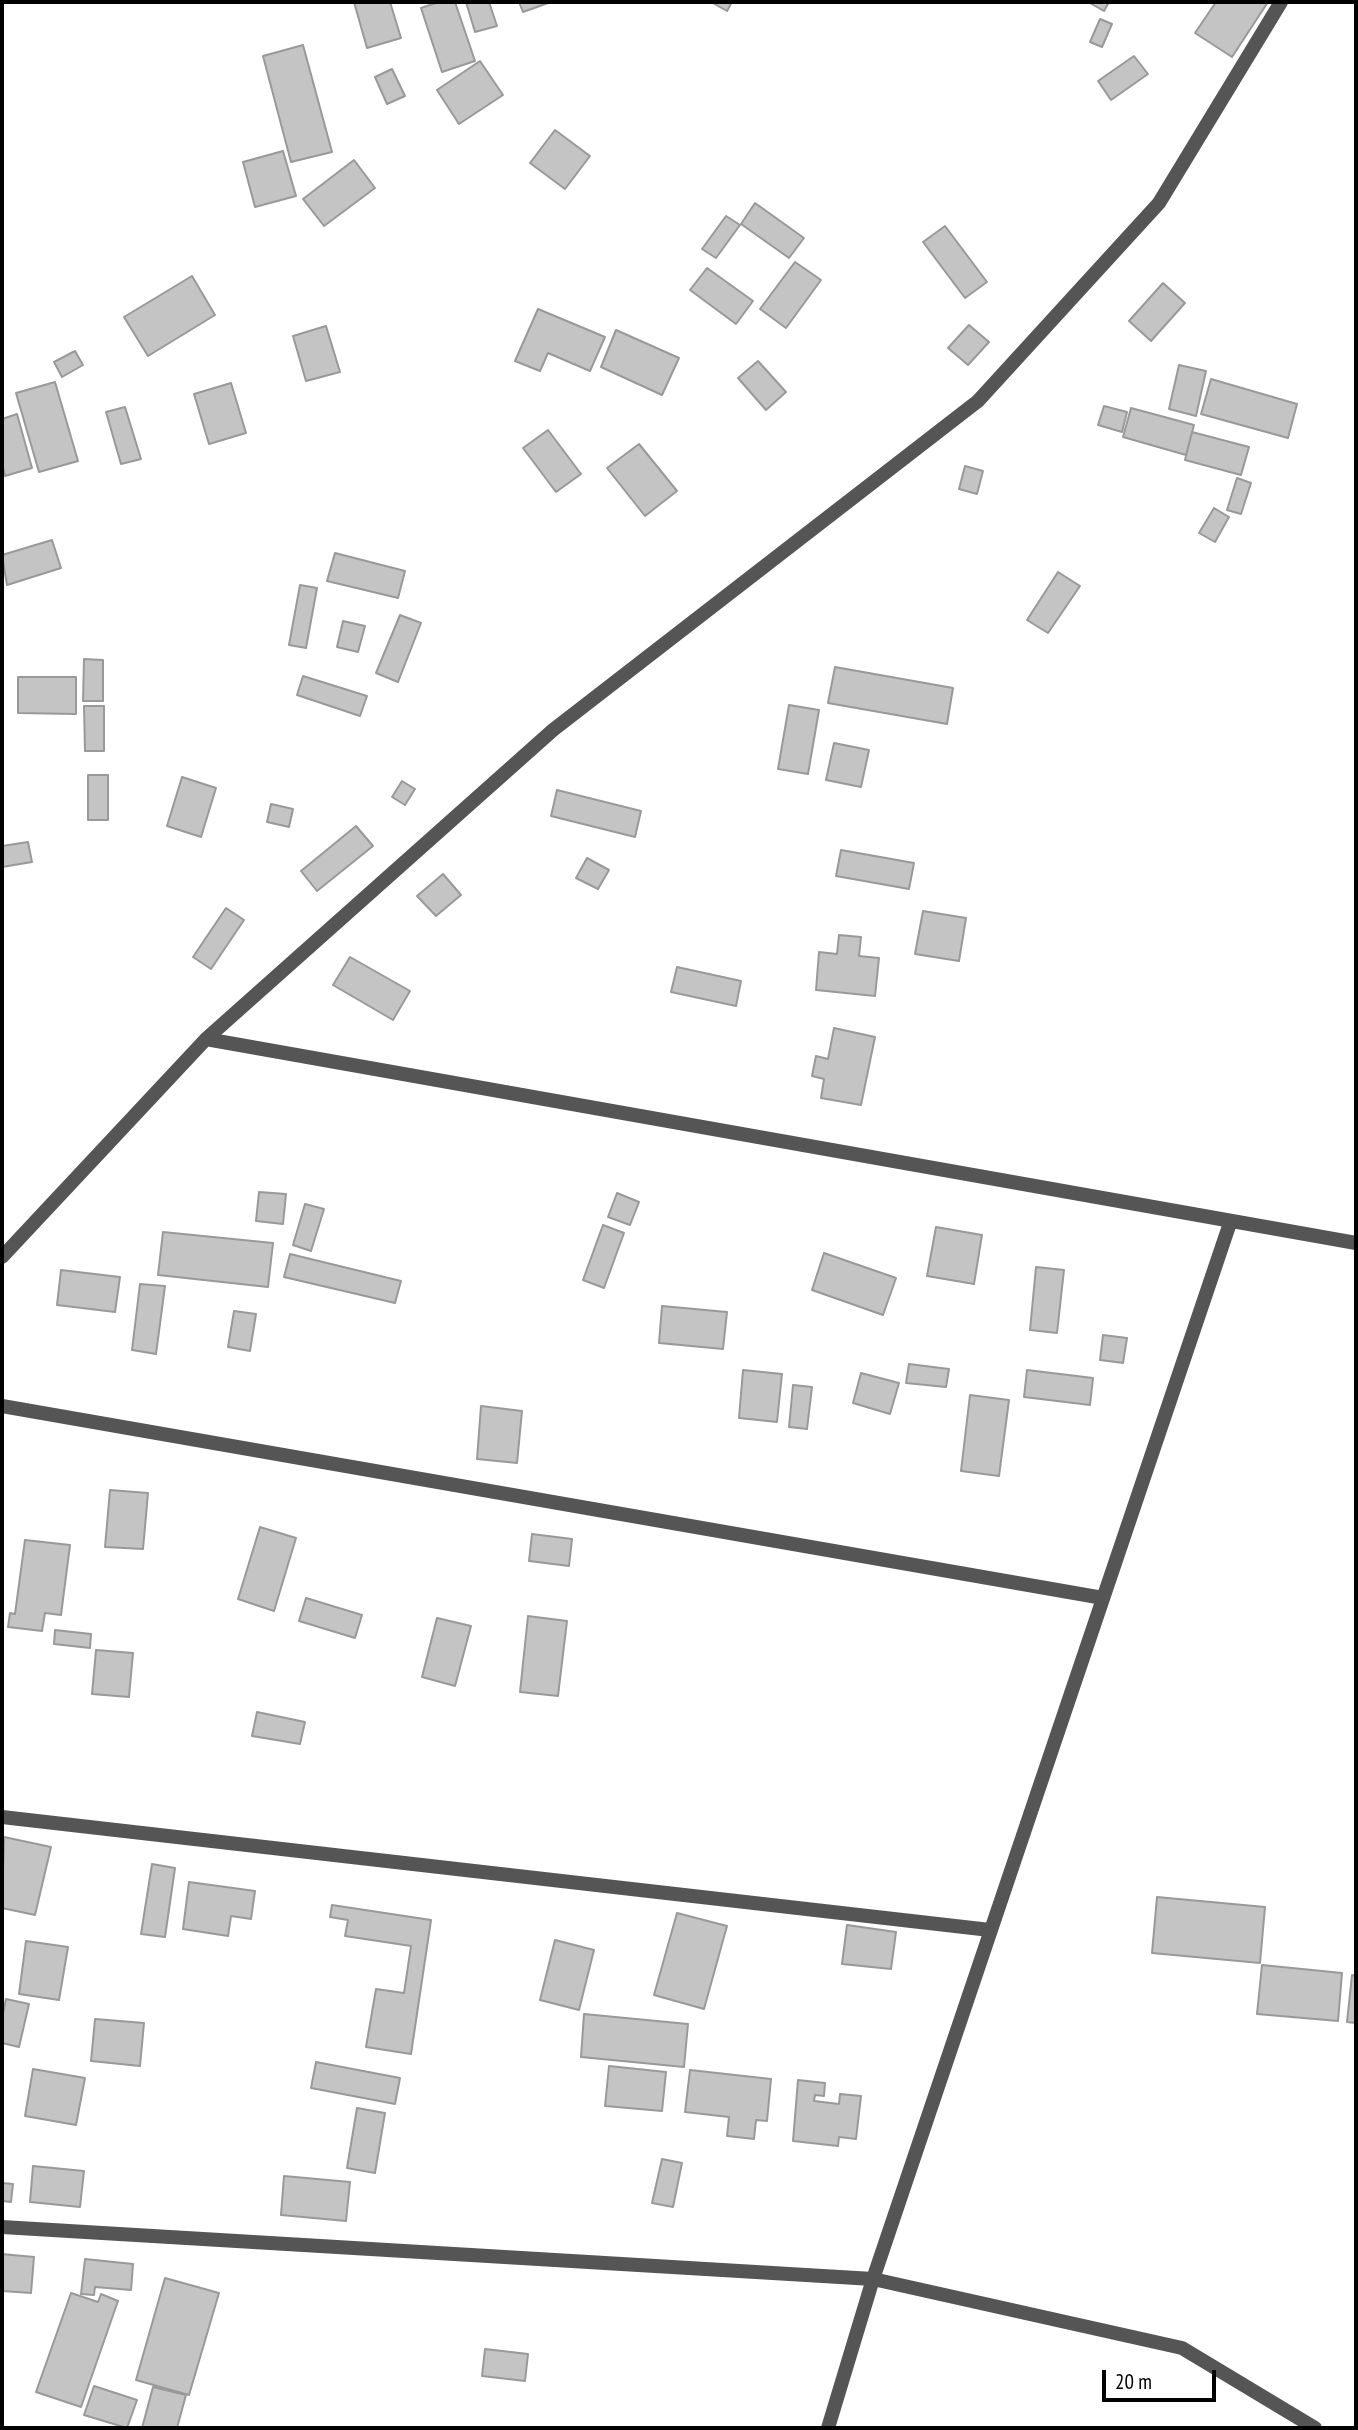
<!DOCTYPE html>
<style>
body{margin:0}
#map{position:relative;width:1358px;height:2430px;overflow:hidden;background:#fff;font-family:"PT Sans Narrow",sans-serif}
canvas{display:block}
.frame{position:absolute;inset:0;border:4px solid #000;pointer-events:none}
.scale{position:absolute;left:1102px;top:2370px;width:114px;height:32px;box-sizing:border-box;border:4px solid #000;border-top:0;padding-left:9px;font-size:21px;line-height:24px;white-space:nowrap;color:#000;-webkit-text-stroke:5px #fff;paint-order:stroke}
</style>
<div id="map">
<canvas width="1358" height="2430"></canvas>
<div class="frame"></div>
<div class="scale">20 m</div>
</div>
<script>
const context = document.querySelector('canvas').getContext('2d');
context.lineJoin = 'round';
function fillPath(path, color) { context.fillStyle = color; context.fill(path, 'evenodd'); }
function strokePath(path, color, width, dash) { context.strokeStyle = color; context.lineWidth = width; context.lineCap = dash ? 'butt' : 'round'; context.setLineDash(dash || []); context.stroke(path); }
const building = new Path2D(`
 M 354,2 L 390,2 L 401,38 L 367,48 Z
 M 439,2 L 455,2 L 475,61 L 442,72 L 421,8 Z
 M 466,2 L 489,2 L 497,26 L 475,32 Z
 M 519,2 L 551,2 L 523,12 Z
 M 711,2 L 732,2 L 727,11 Z
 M 1088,2 L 1109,2 L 1104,11 Z
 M 1216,2 L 1268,2 L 1232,57 L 1195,33 Z
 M 1100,19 L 1112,24 L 1102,47 L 1090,42 Z
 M 303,45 L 332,152 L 291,162 L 263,56 Z
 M 1134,56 L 1148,74 L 1111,100 L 1098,81 Z
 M 480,61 L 503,95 L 459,124 L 437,90 Z
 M 392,69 L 405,96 L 387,104 L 375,77 Z
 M 555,130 L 590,156 L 565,189 L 530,163 Z
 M 283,151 L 296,196 L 255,207 L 243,162 Z
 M 354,160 L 375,188 L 324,226 L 303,199 Z
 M 755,203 L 804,238 L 789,258 L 741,224 Z
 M 726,216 L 740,225 L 716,258 L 702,249 Z
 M 945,226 L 987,282 L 965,298 L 923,242 Z
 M 795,262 L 821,280 L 786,328 L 760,309 Z
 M 707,268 L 753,301 L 736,324 L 690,290 Z
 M 192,276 L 215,315 L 148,356 L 124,317 Z
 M 1163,283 L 1185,303 L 1151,341 L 1129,321 Z
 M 538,309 L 605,337 L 590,371 L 548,353 L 540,371 L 515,361 Z
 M 969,325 L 989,342 L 968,365 L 948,348 Z
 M 326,326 L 340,372 L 306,381 L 293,336 Z
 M 616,330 L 679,358 L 662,395 L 601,367 Z
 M 75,351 L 83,365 L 62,377 L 54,362 Z
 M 758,361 L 786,392 L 766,410 L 738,378 Z
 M 1179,365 L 1206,371 L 1196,416 L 1169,409 Z
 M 1211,379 L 1297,404 L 1288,438 L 1201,414 Z
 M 55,382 L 78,461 L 39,472 L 16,393 Z
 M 231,383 L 246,433 L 209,444 L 194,394 Z
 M 1104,406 L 1127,412 L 1122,432 L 1098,425 Z
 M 125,407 L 141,459 L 121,464 L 106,412 Z
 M 1131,408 L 1194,425 L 1186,455 L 1123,437 Z
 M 17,414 L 32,468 L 5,476 L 2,464 L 2,419 Z
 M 548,430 L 581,474 L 556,492 L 523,448 Z
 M 1192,432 L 1249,447 L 1241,475 L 1185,460 Z
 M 639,444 L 677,491 L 645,516 L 607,468 Z
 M 965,466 L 983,471 L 977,494 L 959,489 Z
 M 1237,478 L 1251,483 L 1241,514 L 1227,510 Z
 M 1214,508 L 1229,517 L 1215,542 L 1199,533 Z
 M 52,540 L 61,568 L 7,585 L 2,555 Z
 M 335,553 L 405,571 L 398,598 L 327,581 Z
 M 1058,572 L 1080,586 L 1048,633 L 1027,620 Z
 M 300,585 L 317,588 L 306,648 L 289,645 Z
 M 400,615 L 421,623 L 398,682 L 376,673 Z
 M 343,621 L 365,626 L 358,652 L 337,647 Z
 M 84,659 L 103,660 L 103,701 L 83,701 Z
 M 835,667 L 953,688 L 947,724 L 828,703 Z
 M 303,676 L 367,696 L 360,716 L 297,695 Z
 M 18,677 L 76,677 L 76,714 L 18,713 Z
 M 789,705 L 819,710 L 808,774 L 778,769 Z
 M 84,706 L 104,706 L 104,751 L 85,751 Z
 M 834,743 L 869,750 L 861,787 L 826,780 Z
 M 88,775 L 108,775 L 108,820 L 88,820 Z
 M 182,777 L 216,788 L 201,837 L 167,826 Z
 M 402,781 L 415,789 L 405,805 L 392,797 Z
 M 557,790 L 641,811 L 635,837 L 551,816 Z
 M 271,804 L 293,809 L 289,827 L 267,822 Z
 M 356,826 L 373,846 L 317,891 L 301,871 Z
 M 28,842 L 32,862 L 2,867 L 2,846 Z
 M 841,850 L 914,863 L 909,889 L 836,876 Z
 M 587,858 L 609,870 L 598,889 L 576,878 Z
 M 443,874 L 461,895 L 436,916 L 417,896 Z
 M 226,908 L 244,920 L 211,969 L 193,957 Z
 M 923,911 L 966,918 L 959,961 L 915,954 Z
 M 839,935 L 861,937 L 859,956 L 879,958 L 875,996 L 816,990 L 819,952 L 837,954 Z
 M 350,957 L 410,991 L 393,1020 L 333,985 Z
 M 677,967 L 741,981 L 736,1006 L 671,992 Z
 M 834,1028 L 875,1037 L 861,1105 L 821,1098 L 824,1079 L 812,1076 L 816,1056 L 828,1059 Z
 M 259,1192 L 286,1194 L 283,1224 L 256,1221 Z
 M 617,1193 L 639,1202 L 630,1225 L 608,1217 Z
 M 305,1204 L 324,1209 L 311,1251 L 293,1245 Z
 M 603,1225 L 624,1233 L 604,1288 L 583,1280 Z
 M 936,1227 L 982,1235 L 974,1284 L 927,1276 Z
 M 163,1232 L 273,1243 L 268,1287 L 158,1275 Z
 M 824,1253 L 896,1278 L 883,1315 L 812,1290 Z
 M 290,1254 L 401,1281 L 395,1303 L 284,1277 Z
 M 1036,1267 L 1064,1270 L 1057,1333 L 1030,1330 Z
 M 61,1270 L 120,1277 L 115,1312 L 57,1305 Z
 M 140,1284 L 165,1286 L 156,1354 L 132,1350 Z
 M 662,1306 L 727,1312 L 723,1349 L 659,1343 Z
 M 234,1311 L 256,1314 L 250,1351 L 228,1347 Z
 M 1103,1335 L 1127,1338 L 1123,1363 L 1100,1360 Z
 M 909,1364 L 949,1369 L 946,1387 L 906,1383 Z
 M 743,1370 L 782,1374 L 777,1422 L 739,1418 Z
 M 1027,1370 L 1093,1378 L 1090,1405 L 1024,1397 Z
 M 861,1373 L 899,1383 L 890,1414 L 853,1403 Z
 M 793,1385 L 812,1387 L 807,1429 L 789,1427 Z
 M 970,1395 L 1009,1400 L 999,1476 L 961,1471 Z
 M 481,1406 L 522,1411 L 517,1463 L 477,1459 Z
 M 110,1490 L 148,1493 L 143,1549 L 105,1547 Z
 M 260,1527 L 296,1538 L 274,1611 L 238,1599 Z
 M 532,1534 L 572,1539 L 569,1566 L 529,1561 Z
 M 25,1540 L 70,1545 L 61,1615 L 45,1613 L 42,1631 L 8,1627 L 10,1613 L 15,1614 Z
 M 306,1598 L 362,1615 L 355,1638 L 299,1621 Z
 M 528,1616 L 567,1621 L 558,1696 L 520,1692 Z
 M 437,1618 L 471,1626 L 455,1686 L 422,1677 Z
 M 55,1630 L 91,1634 L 90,1648 L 54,1644 Z
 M 96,1650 L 133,1653 L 129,1697 L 92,1694 Z
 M 257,1712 L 305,1722 L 300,1744 L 252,1736 Z
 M 4,1837 L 51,1847 L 35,1915 L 2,1908 Z
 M 152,1864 L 175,1868 L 165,1937 L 141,1934 Z
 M 189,1882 L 255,1891 L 251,1919 L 231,1916 L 228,1936 L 183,1929 Z
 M 1157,1897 L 1265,1907 L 1260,1963 L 1152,1953 Z
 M 332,1905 L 431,1920 L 411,2054 L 366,2047 L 376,1989 L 404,1993 L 411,1946 L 345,1936 L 348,1920 L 330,1917 Z
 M 677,1913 L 727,1926 L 704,2009 L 654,1995 Z
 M 847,1925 L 896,1932 L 891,1969 L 842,1964 Z
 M 555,1940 L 594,1950 L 579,2010 L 540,2000 Z
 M 26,1941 L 68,1947 L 59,2000 L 19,1994 Z
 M 1262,1965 L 1342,1973 L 1338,2021 L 1257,2014 Z
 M 1352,1975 L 1356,1976 L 1356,2023 L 1347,2022 Z
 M 6,1999 L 29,2004 L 19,2047 L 2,2043 L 2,2018 Z
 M 584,2014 L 688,2024 L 684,2067 L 581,2057 Z
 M 95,2019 L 144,2023 L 140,2066 L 91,2061 Z
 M 316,2062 L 400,2078 L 395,2104 L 311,2088 Z
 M 609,2066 L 666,2072 L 662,2111 L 605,2106 Z
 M 33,2069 L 85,2078 L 76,2125 L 25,2116 Z
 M 690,2070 L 771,2079 L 767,2121 L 756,2120 L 754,2139 L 727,2136 L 729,2117 L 685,2112 Z
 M 798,2080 L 825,2083 L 824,2096 L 815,2095 L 814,2101 L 839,2104 L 840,2094 L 861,2096 L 856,2139 L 839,2137 L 838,2146 L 793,2141 Z
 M 357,2108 L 385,2113 L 375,2173 L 347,2168 Z
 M 662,2159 L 682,2163 L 673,2207 L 652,2203 Z
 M 33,2166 L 84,2171 L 80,2207 L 30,2202 Z
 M 284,2176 L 350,2182 L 346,2221 L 281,2215 Z
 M 2,2183 L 13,2184 L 11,2202 L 2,2201 Z
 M 2,2254 L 34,2257 L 31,2293 L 2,2291 Z
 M 85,2259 L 133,2264 L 131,2290 L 95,2287 L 94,2295 L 81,2294 Z
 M 165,2278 L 219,2293 L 189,2395 L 136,2380 Z
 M 71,2293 L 98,2302 L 101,2294 L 118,2301 L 81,2407 L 36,2392 Z
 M 485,2349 L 528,2354 L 525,2381 L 482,2376 Z
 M 94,2386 L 137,2400 L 127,2428 L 84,2415 Z
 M 153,2387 L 186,2395 L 177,2428 L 142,2428 Z`);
fillPath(building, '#c4c4c4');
strokePath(building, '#999', 2);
strokePath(new Path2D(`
 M 206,1039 L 1356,1243
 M 2,1257 L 206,1039 L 553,730 L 978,401 L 1159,203 L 1281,2
 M 2,1406 L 1103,1598
 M 2,1817 L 990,1930
 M 2,2227 L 873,2279 L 1182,2348 L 1315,2428
 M 828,2428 L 873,2279 L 1230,1223`), '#555', 14);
</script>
